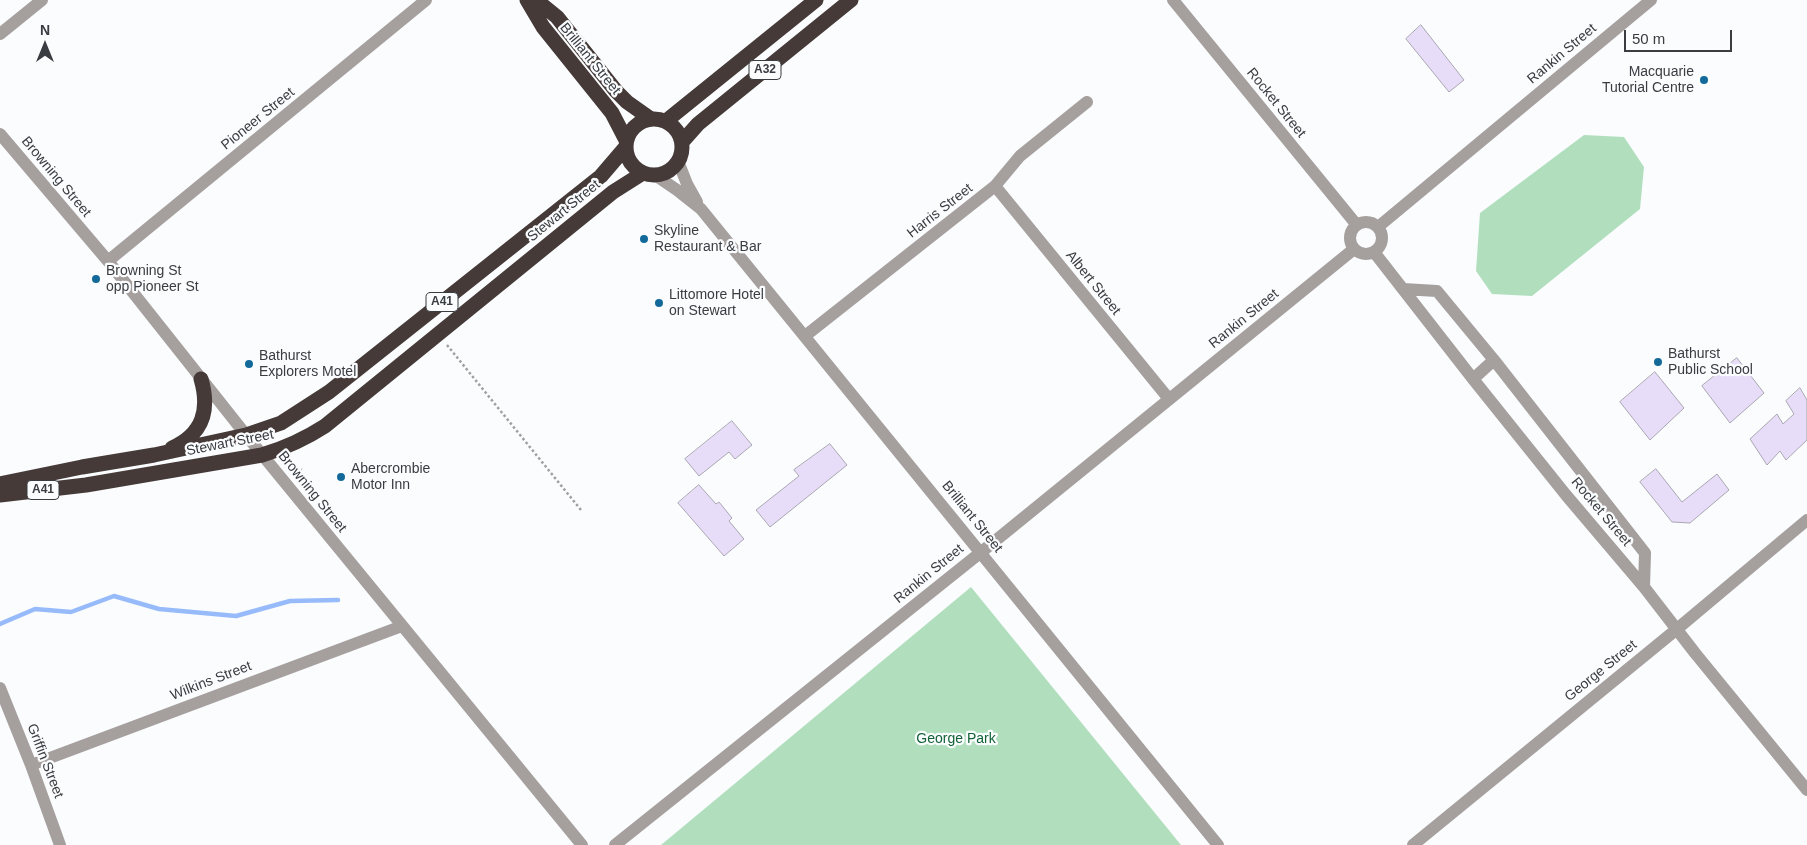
<!DOCTYPE html>
<style>
body{margin:0}
#map{position:relative;width:1807px;height:845px;overflow:hidden;background:#fafcfe;font-family:Arial,sans-serif}
canvas{display:block}
.north{position:absolute;left:20px;top:20px;width:50px;height:50px;-webkit-text-stroke:4px #fafcfe;paint-order:stroke;rotate:0deg;font-size:14px;font-weight:700;line-height:20px;text-align:center;color:#393c40}
.north::after{content:'';display:block;margin:auto;width:18px;height:22px;background:#393c40;clip-path:polygon(50% 0,100% 100%,50% 72%,0 100%)}
.scale{position:absolute;left:1624px;top:30px;width:108px;height:22px;box-sizing:border-box;border:2px solid #393c40;border-top:0;padding-left:6px;font-size:15px;line-height:18px;white-space:nowrap;color:#393c40;-webkit-text-stroke:4px #fafcfe;paint-order:stroke}
</style>
<div id="map">
<canvas width="1807" height="845"></canvas>
<div class="north">N</div>
<div class="scale">50 m</div>
</div>
<script>
const context = document.querySelector('canvas').getContext('2d');
context.lineJoin = 'round';
function fillPath(path, color) { context.fillStyle = color; context.fill(path, 'evenodd'); }
function strokePath(path, color, width, dash) { context.strokeStyle = color; context.lineWidth = width; context.lineCap = dash ? 'butt' : 'round'; context.setLineDash(dash || []); context.stroke(path); }
function label(font, color, halo, rows, align = 'center') {
  context.font = font + ' Arial,sans-serif'; context.lineWidth = 4.5; context.setLineDash([]); context.textBaseline = 'middle'; context.strokeStyle = halo; context.fillStyle = color; for (const [text, x, y, turn = 0] of rows) {
    context.save(); context.translate(x, y); context.rotate((+turn || 0) * Math.PI / 180); context.textAlign = isNaN(turn) ? turn : align; if (halo) context.strokeText(text, 0, 0); context.fillText(text, 0, 0); context.restore();
  }
}
fillPath(new Path2D(`
 M 1584,135 L 1624,137 L 1644,167 L 1640,209 L 1532,296 L 1492,294 L 1476,271 L 1480,213 Z
 M 971,587 L 1181,845 L 661,845 Z`), '#b1dfbe');
strokePath(new Path2D(`
 M 0,624 L 35,609 L 71,612 L 114,596 L 159,609 L 236,616 L 290,601 L 338,600`), '#97bbfa', 4.5);
const building = new Path2D(`
 M 1421,25 L 1464,80 L 1449,92 L 1406,39 Z
 M 1737,358 L 1764,393 L 1730,423 L 1702,386 Z
 M 1655,372 L 1684,408 L 1650,440 L 1620,402 Z
 M 1800,388 L 1807,400 L 1807,440 L 1786,460 L 1780,451 L 1767,465 L 1750,439 L 1777,414 L 1783,424 L 1794,414 L 1786,401 Z
 M 732,421 L 752,445 L 735,459 L 729,452 L 699,476 L 685,459 Z
 M 830,444 L 847,465 L 770,527 L 756,510 L 799,476 L 794,470 Z
 M 1656,469 L 1682,502 L 1717,474 L 1729,490 L 1690,523 L 1672,522 L 1640,482 Z
 M 699,485 L 716,504 L 719,502 L 732,518 L 729,521 L 744,539 L 724,556 L 678,503 Z`);
fillPath(building, '#e7ddf8');
strokePath(building, '#aaa6b1', 1);
strokePath(new Path2D(`
 M 447,345 L 581,510
 M 292,472 L 298,469 L 302,470`), '#9da0a3', 2.5, [2.5, 2.5]);
strokePath(new Path2D(`
 M 1173,0 L 1356,224
 M 0,34 L 42,0
 M 0,134 L 108,261 L 246,435 L 582,845
 M 678,161 L 687,184 L 697,202
 M 655,175 L 677,190 L 701,209 L 1218,845
 M 995,186 L 1169,399
 M1350 238a16 16 0 1 1 32 0a16 16 0 1 1-32 0Z
 M 1378,227 L 1651,0
 M 1374,252 L 1473,379 L 1566,495 L 1644,587 L 1695,653 L 1807,790
 M 108,261 L 426,0
 M 1403,289 L 1437,291 L 1494,360 L 1645,553 L 1644,587
 M 805,336 L 995,186 L 1020,156 L 1087,102
 M 1473,379 L 1494,360
 M 0,688 L 31,765 L 60,845
 M 31,765 L 402,626
 M 615,845 L 995,541 L 1354,249
 M 1413,845 L 1677,629 L 1807,520`), '#a59f9e', 12);
strokePath(new Path2D(`
 M 527,0 L 543,27 L 612,113 L 626,140
 M 536,0 L 557,17 L 616,91 L 627,102 L 651,119
 M626 147a28 28 0 1 1 56 0a28 28 0 1 1-56 0Z
 M 666,121 L 816,0
 M 682,142 L 698,124 L 851,0
 M 172,448 C 203,434 210,410 201,379
 M 0,484 L 82,467 L 154,455 L 246,435 L 281,423 L 329,392 L 601,176 L 625,148
 M 0,495 L 86,485 L 262,455 C 285,448 305,439 325,426 L 613,192 L 643,173`), '#453a38', 15);
for (const [x, y, r, color] of [
 [1704,80,5,"#136999"],
 [644,239,5,"#136999"],
 [96,279,5,"#136999"],
 [659,303,5,"#136999"],
 [1658,362,5,"#136999"],
 [249,364,5,"#136999"],
 [341,477,5,"#136999"]
]) { const dot = new Path2D(); dot.arc(x, y, r, 0, 2 * Math.PI); context.fillStyle = color; context.fill(dot); strokePath(dot, '#fafcfe', 2); }
for (const [x, y, w] of [
 [765,70,32],
 [442,302,32],
 [43,490,32]
]) { const box = new Path2D(); box.roundRect(x - w / 2, y - 9.5, w, 19, 4); context.fillStyle = '#fafcfe'; context.fill(box); strokePath(box, '#393c40', 1); }
label('bold 12px', '#393c40', null, [
 ["A32",765,70],
 ["A41",442,302],
 ["A41",43,490]
]);
label('14px', '#393c40', '#fafcfe', [
 ["Rankin Street",1562,54,-40],
 ["Brilliant Street",590,59,51],
 ["Rocket Street",1276,103,51],
 ["Pioneer Street",258,119,-39],
 ["Browning Street",56,177,50],
 ["Stewart Street",564,211,-39],
 ["Harris Street",940,211,-38],
 ["Albert Street",1093,283,51],
 ["Rankin Street",1244,319,-39],
 ["Stewart Street",230,443,-11],
 ["Browning Street",312,492,51],
 ["Rocket Street",1601,512,50],
 ["Brilliant Street",972,517,51],
 ["Rankin Street",929,574,-39],
 ["George Street",1601,671,-39],
 ["Wilkins Street",211,681,-21],
 ["Griffin Street",45,761,69]
]);
label('14px', '#393c40', '#fafcfe', [
 ["Macquarie",1694,72,"right"],
 ["Tutorial Centre",1694,88,"right"],
 ["Skyline",654,231],
 ["Restaurant & Bar",654,247],
 ["Browning St",106,271],
 ["opp Pioneer St",106,287],
 ["Littomore Hotel",669,295],
 ["on Stewart",669,311],
 ["Bathurst",1668,354],
 ["Public School",1668,370],
 ["Bathurst",259,356],
 ["Explorers Motel",259,372],
 ["Abercrombie",351,469],
 ["Motor Inn",351,485]
], 'left');
label('14px', '#146337', '#fafcfe', [
 ["George Park",956,739]
]);
</script>
